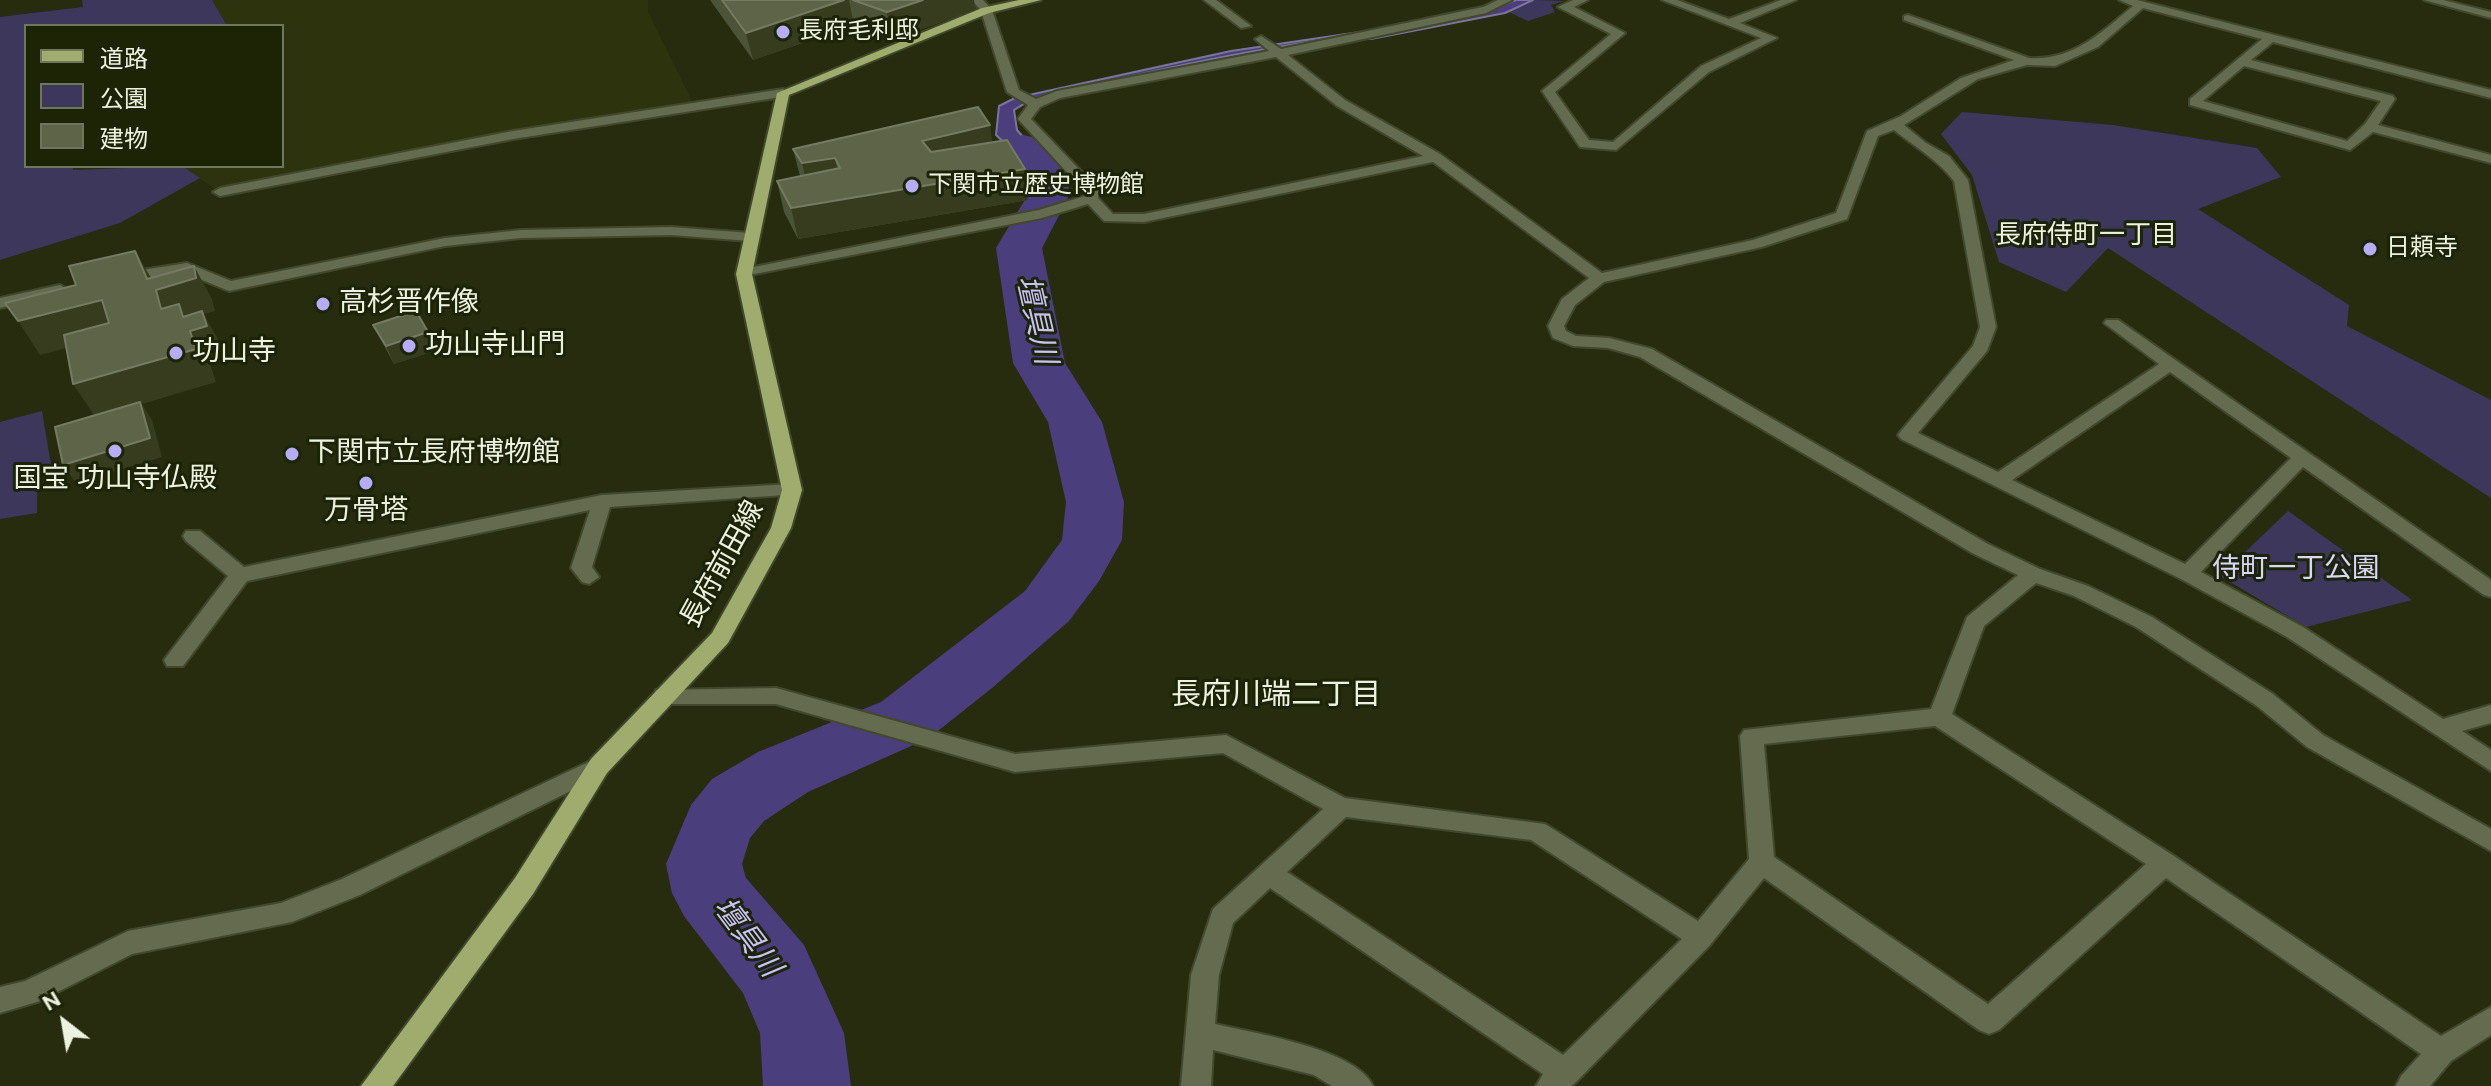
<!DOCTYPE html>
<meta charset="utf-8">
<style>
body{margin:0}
#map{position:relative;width:2491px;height:1086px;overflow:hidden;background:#272c0f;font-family:"DM Sans","Noto Sans JP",sans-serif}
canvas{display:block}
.legend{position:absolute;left:24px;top:24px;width:260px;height:144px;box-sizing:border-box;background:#1d2305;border:2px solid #70765d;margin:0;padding:10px 14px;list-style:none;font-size:24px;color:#edf2e0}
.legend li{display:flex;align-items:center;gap:16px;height:40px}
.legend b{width:40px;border:2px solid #70765d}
.north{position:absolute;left:24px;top:982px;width:80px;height:80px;-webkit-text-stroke:6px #1d2305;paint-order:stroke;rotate:329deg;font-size:22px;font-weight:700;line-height:32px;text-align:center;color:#edf2e0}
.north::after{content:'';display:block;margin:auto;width:28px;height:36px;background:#edf2e0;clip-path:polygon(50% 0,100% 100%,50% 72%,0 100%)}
</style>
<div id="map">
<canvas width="2491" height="1086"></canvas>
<ul class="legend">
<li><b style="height:10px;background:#9fac6e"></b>道路</li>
<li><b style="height:22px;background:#3c375b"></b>公園</li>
<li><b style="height:22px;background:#5e6448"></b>建物</li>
</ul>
<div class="north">N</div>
</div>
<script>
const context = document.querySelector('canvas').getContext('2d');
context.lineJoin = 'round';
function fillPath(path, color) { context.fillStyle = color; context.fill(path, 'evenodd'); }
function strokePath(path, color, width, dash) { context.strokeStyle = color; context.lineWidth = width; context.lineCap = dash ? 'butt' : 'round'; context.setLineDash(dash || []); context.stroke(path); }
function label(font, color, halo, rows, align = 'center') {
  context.font = font + ' "DM Sans","Noto Sans JP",sans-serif'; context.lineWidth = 6; context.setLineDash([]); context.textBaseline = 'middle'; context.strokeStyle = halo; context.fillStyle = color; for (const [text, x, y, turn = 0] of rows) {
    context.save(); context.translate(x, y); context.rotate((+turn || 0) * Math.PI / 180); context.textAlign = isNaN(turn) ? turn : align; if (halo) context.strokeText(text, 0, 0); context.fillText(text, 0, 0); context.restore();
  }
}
fillPath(new Path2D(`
 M 212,0 L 648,0 L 648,12 L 695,107 L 513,135 L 220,192 L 181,166 L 282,166 L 282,26 L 219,26 L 226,24 Z`), '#2c330d');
fillPath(new Path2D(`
 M 82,0 L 212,0 L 226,24 L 26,26 L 26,166 L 73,166 L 73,170 L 182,166 L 200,178 L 120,223 L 0,260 L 0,17 L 83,7 Z
 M 1535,0 L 1564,1 L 1551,5 L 1555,12 L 1528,21 L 1509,12 Z
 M 1962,112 L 2113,125 L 2257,148 L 2281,177 L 2198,209 L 2349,305 L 2347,326 L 2491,400 L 2491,498 L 2108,248 L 2066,292 L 1999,262 L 1972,175 L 1941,134 Z
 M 42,411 L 51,465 L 37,470 L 37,513 L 0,519 L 0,422 Z
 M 2288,511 L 2412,600 L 2306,627 L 2220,576 Z`), '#3c375b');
const water = new Path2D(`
 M 1516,0 L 1533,0 L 1505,13 L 1371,39 L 1353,36 C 1271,46 1190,63 1109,81 C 1078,88 1041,91 1014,110 L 1017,130 L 1059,179 L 1046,209 L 1029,213 L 1042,178 L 996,135 L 999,106 L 1015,98 L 1231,51 L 1475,15 Z`);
fillPath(water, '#4a3f7c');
strokePath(water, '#7b759a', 2);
fillPath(new Path2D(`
 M 1023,135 L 1037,138 L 1059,162 L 1069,181 L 1068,198 L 1042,248 L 1065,363 L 1102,422 L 1124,502 L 1122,540 L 1099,581 L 1069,621 L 992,688 L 929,738 L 808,792 L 764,821 L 750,838 L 742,864 L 746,878 L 804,945 L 844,1033 L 851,1086 L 763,1086 L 760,1033 L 743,993 L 684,916 L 672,893 L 666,864 L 691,805 L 712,779 L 758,752 L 881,702 L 1025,591 L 1062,540 L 1066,502 L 1048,422 L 1013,363 L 996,248 L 1026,198 L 1027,181 L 1003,147 L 1009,138 Z`), '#4a3f7c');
const minor = new Path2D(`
 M 972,0 L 983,0 L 992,10 L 1019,90 L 1036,99 L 1057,91 L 1269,51 L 1255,39 L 1261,36 L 1281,49 L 1483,7 L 1498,0 L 1512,0 L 1486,13 L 1288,55 L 1345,100 L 1440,154 L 1602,273 L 1753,240 L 1836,213 L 1867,131 L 1901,116 L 1961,78 L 2014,60 L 1904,20 L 1904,16 L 1908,15 L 2029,58 C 2072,61 2101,33 2133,6 L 2119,0 L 2137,0 L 2491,90 L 2491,98 L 2273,42 L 2251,60 L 2393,96 L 2395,99 L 2378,125 L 2491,155 L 2491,163 L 2373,132 L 2350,150 L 2190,105 L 2190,99 L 2262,39 L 2143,8 L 2098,47 L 2055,66 L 2027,65 L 1978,79 L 1904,125 L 1926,143 L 1949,156 L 1968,180 L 1996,327 L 1987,351 L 1918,433 L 1998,472 L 2159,364 L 2104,323 L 2106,320 L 2118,320 L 2491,580 L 2491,597 L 2484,595 L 2303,467 L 2201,572 L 2303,627 L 2443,719 L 2491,705 L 2491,723 L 2462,731 L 2491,750 L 2491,771 L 2287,637 L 2181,579 L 1901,439 L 1898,435 L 1901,431 L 1973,346 L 1980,327 L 1954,181 C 1937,159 1915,147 1894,130 L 1878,136 L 1847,219 L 1762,247 L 1604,282 L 1575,305 L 1564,326 L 1566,331 L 1576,336 L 1609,338 L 1652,349 L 1988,544 L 2040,569 L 2088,586 L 2152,617 L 2273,694 L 2323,735 L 2491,829 L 2491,851 L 2307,747 L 2257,706 L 2136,627 L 2074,596 L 2036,583 L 1984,626 L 1952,714 L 2174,856 L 2441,1036 L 2491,1007 L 2491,1035 L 2451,1061 L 2430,1086 L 2396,1086 L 2401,1076 L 2421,1054 L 2166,878 L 1999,1030 L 1989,1034 L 1979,1030 L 1764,878 L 1710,945 L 1575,1083 L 1571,1086 L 1536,1086 L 1543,1074 L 1270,888 L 1233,923 L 1219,975 L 1215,1024 C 1253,1033 1357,1049 1373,1086 L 1332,1086 L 1314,1075 L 1213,1050 L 1211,1086 L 1181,1086 L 1191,975 L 1213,909 L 1323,809 L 1223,753 L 1015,772 L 776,704 L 664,704 L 656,702 L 653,696 L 656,690 L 776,688 L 1015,754 L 1226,735 L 1345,798 L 1545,824 L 1698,921 L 1749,859 L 1740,736 L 1744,730 L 1931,709 L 1967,617 L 2018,575 L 1974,554 L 1640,357 L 1608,348 L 1573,346 L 1553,338 L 1548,326 L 1562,299 L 1589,278 L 1433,162 L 1144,222 L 1104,221 L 1088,204 L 1042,218 L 739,277 L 736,274 L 744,269 L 1039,210 L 1085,196 L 1087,194 L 1018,119 L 1028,105 L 1007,92 L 981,11 ZM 1276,57 L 1337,106 L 1423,156 L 1144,214 L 1113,214 L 1098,198 L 1099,190 L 1031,119 L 1040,107 L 1060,98 ZM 2244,66 L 2381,101 L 2365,124 L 2347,141 L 2203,101 ZM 2170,372 L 2291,458 L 2185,564 L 2012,480 ZM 1935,726 L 2146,864 L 1988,1004 L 1774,857 L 1764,744 ZM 1346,817 L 1531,840 L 1682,939 L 1563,1055 L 1287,872 Z
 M 1204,0 L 1216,0 L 1251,26 L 1241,28 Z
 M 1573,0 L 1588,0 L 1574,7 L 1625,33 L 1555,92 L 1589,140 L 1613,142 L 1701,66 L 1761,38 L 1662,0 L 1677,0 L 1729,19 L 1781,0 L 1796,0 L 1740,23 L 1777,38 L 1709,72 L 1616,150 L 1580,147 L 1542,91 L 1611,34 L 1558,7 Z
 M 2424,0 L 2443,0 L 2491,12 L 2491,18 Z
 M 783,89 L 789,93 L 787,96 L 513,139 L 220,196 L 213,192 L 220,188 L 513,131 Z
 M 671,227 L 750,233 L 757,237 L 750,241 L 671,235 L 521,238 L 445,246 L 229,291 L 185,273 L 123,283 L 115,278 L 123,273 L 187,263 L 231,281 L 445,238 L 521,230 Z
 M 60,285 L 68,290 L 66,293 L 0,308 L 0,298 Z
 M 792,484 L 802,490 L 799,494 L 610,507 L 592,567 L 599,577 L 589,584 L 582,582 L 571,568 L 590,510 L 247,581 L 183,666 L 167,666 L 164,660 L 228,576 L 186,541 L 183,536 L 186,531 L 200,531 L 244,567 L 602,495 Z
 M 599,757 L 607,759 L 611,766 L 607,773 L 360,895 L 292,922 L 132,954 L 40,1001 L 0,1013 L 0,987 L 25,981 L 128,931 L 281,903 L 342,879 Z`);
const major = new Path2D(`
 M 1019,0 L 1041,0 L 989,13 L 789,95 L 752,274 L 802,490 L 791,528 L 728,643 L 607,773 L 533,894 L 393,1086 L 361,1086 L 515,878 L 591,759 L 712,633 L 771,528 L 782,490 L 736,274 L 777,93 L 982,8 Z`);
strokePath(minor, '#43482c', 4);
strokePath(major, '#43482c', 4);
fillPath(minor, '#646b4e');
fillPath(major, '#9fac6e');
fillPath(new Path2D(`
 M 710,0 L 974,0 L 975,10 L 891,40 L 854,25 L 753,60 Z
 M 992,142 L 1025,169 L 1028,200 L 798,239 L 784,212 L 777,181 L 800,176 L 793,149 Z
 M 373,325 L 437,350 L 394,364 Z`), '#4d5336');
fillPath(new Path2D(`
 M 844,0 L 849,0 L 854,25 L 753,60 L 746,33 Z
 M 923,0 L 974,0 L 975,10 L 891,40 L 887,12 Z
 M 990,125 L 994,155 L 927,172 L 922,141 Z
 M 835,158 L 841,189 L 809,194 L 802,163 Z
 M 1025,169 L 1028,200 L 798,239 L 791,208 Z
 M 135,251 L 154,283 L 194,266 L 212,299 L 215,311 L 204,314 L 221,345 L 226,360 L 210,364 L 216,382 L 142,404 L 152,420 L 162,457 L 76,483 L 63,465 L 96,418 L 73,384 L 161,309 Z
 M 102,300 L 123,333 L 40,355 L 18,321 Z
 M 428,332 L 437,350 L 394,364 L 386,346 Z`), '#373c1f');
const building = new Path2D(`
 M 722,0 L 844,0 L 746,33 Z
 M 853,0 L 923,0 L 887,12 Z
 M 978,107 L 990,125 L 922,141 L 931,152 L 1007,140 L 1025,169 L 791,208 L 777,181 L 840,168 L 835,158 L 802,163 L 793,149 Z
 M 135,251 L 147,279 L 194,266 L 196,278 L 156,290 L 161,309 L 179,304 L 183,317 L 202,311 L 207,326 L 190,331 L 196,349 L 73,384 L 64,335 L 109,323 L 102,300 L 18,321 L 5,303 L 76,285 L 69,266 Z
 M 416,311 L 428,332 L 386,346 L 373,325 Z
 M 140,402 L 150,438 L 63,465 L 55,427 Z`);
fillPath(building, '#5e6448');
strokePath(building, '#757a60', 2);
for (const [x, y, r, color] of [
 [783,32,8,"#b6acf8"],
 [912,186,8,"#b6acf8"],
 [2370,249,8,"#b6acf8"],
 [323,304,8,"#b6acf8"],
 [409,346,8,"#b6acf8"],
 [176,353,8,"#b6acf8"],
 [115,451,8,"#b6acf8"],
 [292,454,8,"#b6acf8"],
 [366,483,8,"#b6acf8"]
]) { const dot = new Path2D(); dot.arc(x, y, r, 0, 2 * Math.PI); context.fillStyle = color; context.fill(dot); strokePath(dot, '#1d2305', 3); }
label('24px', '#edf2e0', '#1d2305', [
 ["長府毛利邸",799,32],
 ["下関市立歴史博物館",928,186],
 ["日頼寺",2386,249]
], 'left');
label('26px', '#edf2e0', '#1d2305', [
 ["長府侍町一丁目",2086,236]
]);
label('28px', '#edf2e0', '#1d2305', [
 ["高杉晋作像",339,304],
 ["功山寺山門",425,346],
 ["功山寺",192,353],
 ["下関市立長府博物館",308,454],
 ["国宝 功山寺仏殿",115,480,"center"],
 ["万骨塔",366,512,"center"]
], 'left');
label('28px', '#edf2e0', '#1d2305', [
 ["長府前田線",723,565,-61]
]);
label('28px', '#d9d6fc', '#1d2305', [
 ["侍町一丁公園",2296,570]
]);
label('italic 30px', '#c8c2fa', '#1d2305', [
 ["壇具川",1035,320,77],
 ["壇具川",746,938,53]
]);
label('30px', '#edf2e0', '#1d2305', [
 ["長府川端二丁目",1276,696]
]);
</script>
